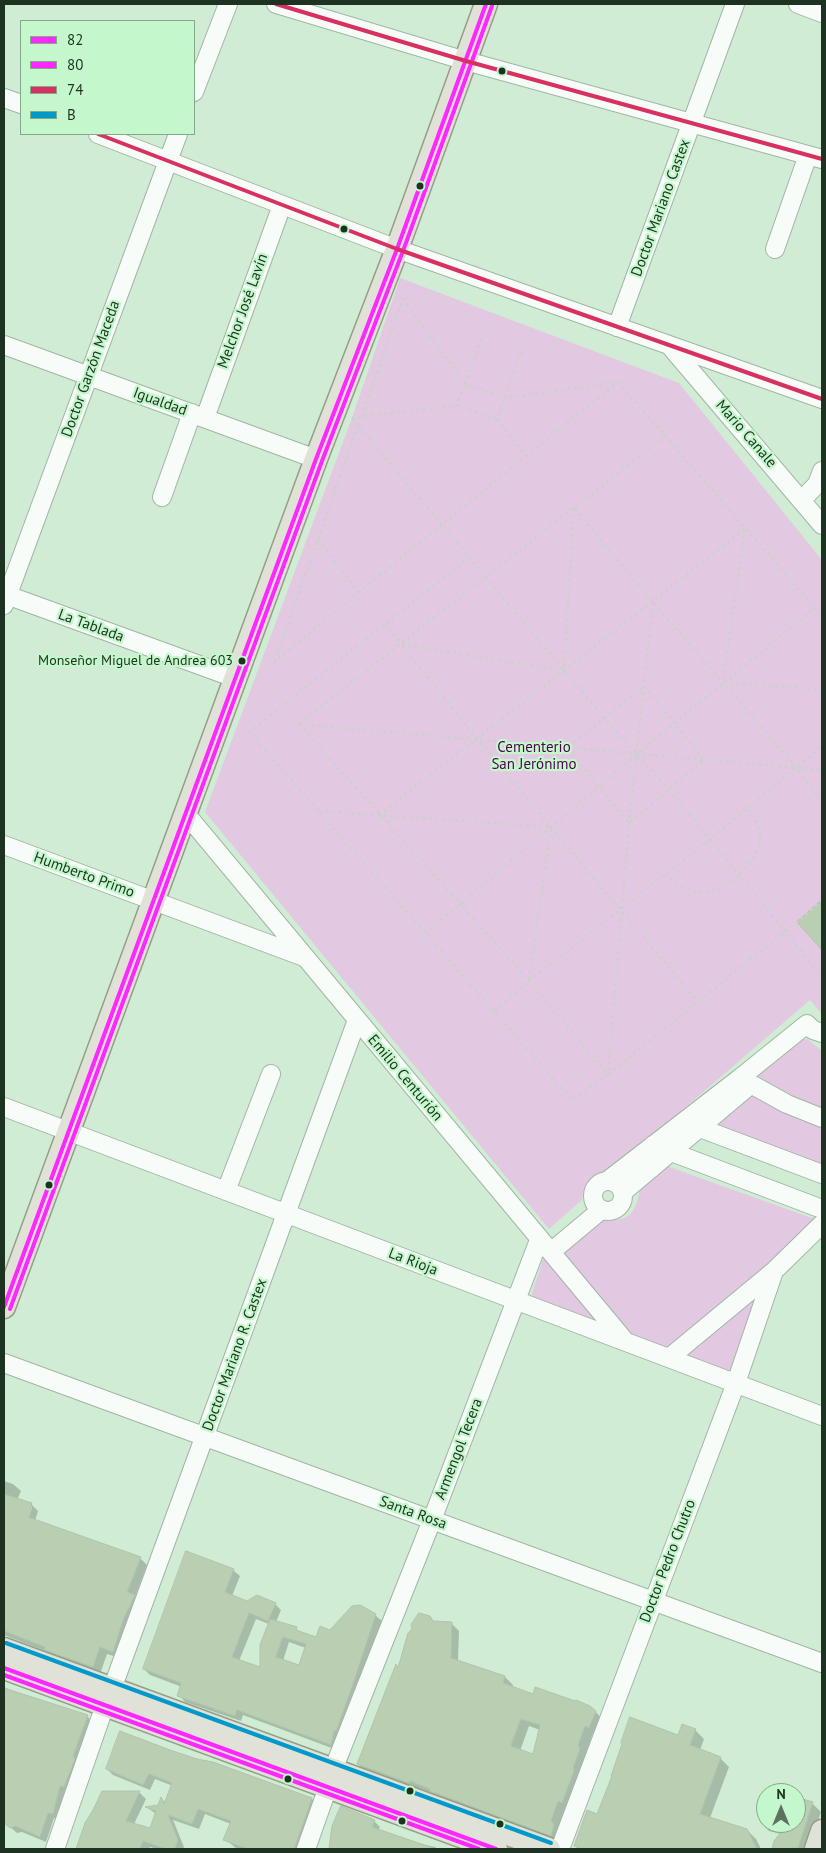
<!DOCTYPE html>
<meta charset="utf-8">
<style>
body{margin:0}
#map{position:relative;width:826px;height:1853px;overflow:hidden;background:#d0ecd4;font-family:"PT Sans",sans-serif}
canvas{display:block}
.frame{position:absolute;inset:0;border:5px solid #1e3221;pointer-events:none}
.legend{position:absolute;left:20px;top:20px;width:175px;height:115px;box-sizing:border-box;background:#c4f8cc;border:1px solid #82a988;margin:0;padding:6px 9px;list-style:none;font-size:15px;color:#1e3221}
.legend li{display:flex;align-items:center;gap:10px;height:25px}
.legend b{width:25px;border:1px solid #82a988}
.north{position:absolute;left:756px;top:1783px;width:50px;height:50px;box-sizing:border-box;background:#c4f8cc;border:1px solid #82a988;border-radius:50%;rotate:0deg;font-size:14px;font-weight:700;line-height:20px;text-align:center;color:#1e3221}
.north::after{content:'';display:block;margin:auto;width:18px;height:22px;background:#5c7360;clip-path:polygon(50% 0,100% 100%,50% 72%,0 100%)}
</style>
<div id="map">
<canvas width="826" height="1853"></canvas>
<div class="frame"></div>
<ul class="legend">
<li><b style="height:6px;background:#fe27ff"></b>82</li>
<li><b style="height:6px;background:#fe27ff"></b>80</li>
<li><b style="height:6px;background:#d93062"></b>74</li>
<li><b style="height:6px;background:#0099cb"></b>B</li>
</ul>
<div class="north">N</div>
</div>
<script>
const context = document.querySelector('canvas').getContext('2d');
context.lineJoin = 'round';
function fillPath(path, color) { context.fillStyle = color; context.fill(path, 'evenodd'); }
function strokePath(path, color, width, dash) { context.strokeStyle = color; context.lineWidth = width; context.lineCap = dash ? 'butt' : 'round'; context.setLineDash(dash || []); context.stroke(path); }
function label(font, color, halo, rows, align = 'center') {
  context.font = font + ' "PT Sans",sans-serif'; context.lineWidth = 4.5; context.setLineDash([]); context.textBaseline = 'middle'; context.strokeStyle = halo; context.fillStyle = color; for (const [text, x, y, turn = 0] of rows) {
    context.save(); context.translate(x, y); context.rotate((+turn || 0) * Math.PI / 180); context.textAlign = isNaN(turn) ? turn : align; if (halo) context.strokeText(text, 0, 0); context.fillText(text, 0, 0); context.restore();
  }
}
fillPath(new Path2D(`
 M 400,278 L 679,383 L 822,560 L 822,1014 L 810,1000 L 608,1174 C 592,1176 583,1184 582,1200 L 549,1229 L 205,812 L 352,418 Z
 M 807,1039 L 822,1051 L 822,1114 L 751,1076 L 798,1041 Z
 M 748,1093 L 822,1122 L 822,1168 L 712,1124 Z
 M 661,1164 L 820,1221 L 668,1352 L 629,1338 L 560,1250 L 595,1221 C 630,1221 636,1218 641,1182 Z
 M 544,1256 L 607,1329 L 530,1300 Z
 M 757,1294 L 732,1373 L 685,1356 Z`), '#e3c8e2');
fillPath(new Path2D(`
 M 4,1481 L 13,1484 L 21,1491 L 17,1500 L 31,1504 L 38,1511 L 35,1521 L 140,1558 L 147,1565 L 135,1597 L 141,1604 L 120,1658 L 107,1654 L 100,1674 L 53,1657 L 48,1652 L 4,1635 ZM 29,1507 L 32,1507 L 27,1523 Z
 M 233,1570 L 240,1576 L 232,1596 L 247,1602 L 275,1604 L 281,1610 L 276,1622 L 296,1629 L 300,1632 L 317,1638 L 330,1631 L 375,1615 L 382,1621 L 337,1750 L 243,1715 L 241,1721 L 185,1702 L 179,1695 L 182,1687 L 150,1675 L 144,1669 ZM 256,1619 L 269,1624 L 261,1669 L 239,1661 ZM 289,1642 L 306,1648 L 299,1667 L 283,1661 Z
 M 430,1617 L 435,1623 L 451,1623 L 459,1631 L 458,1661 L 505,1677 L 513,1685 L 512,1688 L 534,1695 L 595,1711 L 603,1720 L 597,1735 L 593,1733 L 586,1753 L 587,1758 L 570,1810 L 566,1809 L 558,1830 L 558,1843 L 439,1799 L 435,1794 L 418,1788 L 417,1791 L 366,1772 L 358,1764 L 399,1669 ZM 529,1726 L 540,1730 L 534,1755 L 520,1751 Z
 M 4,1687 L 12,1691 L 87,1716 L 93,1722 L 70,1792 L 66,1790 L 58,1819 L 54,1818 L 46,1842 L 22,1832 L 17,1833 L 4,1822 Z
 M 695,1730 L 704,1739 L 700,1750 L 720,1758 L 729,1767 L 710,1818 L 747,1830 L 756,1839 L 761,1849 L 579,1849 L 575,1846 L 598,1815 L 679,1737 Z
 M 196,1760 L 213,1763 L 312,1799 L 318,1805 L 304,1849 L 237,1849 L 225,1839 L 231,1824 L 205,1814 L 199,1829 L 173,1820 L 184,1847 L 183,1849 L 157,1849 L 150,1847 L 149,1849 L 77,1849 L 86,1823 L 103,1793 L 140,1793 L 146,1799 L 134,1824 L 151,1830 L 156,1814 L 148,1808 L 159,1806 L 162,1799 L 166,1803 L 173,1786 L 155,1779 L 150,1790 L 113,1775 L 107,1769 Z
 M 796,1798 L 812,1803 L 821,1812 L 809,1849 L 773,1849 L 776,1842 L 781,1834 L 769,1831 L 760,1822 L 766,1804 L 766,1823 L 796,1823 ZM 769,1824 L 789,1830 L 789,1832 L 769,1827 Z
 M 374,1821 L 380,1827 L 378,1830 L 413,1842 L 435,1847 L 437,1849 L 329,1849 L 333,1826 Z`), '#0003');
const building = new Path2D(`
 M 822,900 L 822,950 L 797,922 Z
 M 4,1494 L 32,1503 L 28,1517 L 141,1557 L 127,1592 L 135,1595 L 123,1620 L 113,1652 L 100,1647 L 93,1667 L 44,1650 L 45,1647 L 4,1631 Z
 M 186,1551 L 234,1569 L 225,1592 L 247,1601 L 257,1595 L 276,1603 L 268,1621 L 249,1613 L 232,1657 L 260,1667 L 260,1645 L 270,1619 L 297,1627 L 296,1630 L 316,1637 L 320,1626 L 330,1630 L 352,1606 L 360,1605 L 376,1614 L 353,1684 L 336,1731 L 334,1731 L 331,1745 L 237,1710 L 235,1716 L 177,1696 L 181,1683 L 143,1669 ZM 283,1637 L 306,1644 L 299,1665 L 276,1657 Z
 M 419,1613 L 430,1616 L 433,1621 L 452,1622 L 451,1658 L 505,1676 L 503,1683 L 533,1694 L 535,1687 L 575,1701 L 576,1700 L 590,1706 L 596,1711 L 589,1728 L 585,1726 L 578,1745 L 580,1749 L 573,1768 L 574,1771 L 562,1803 L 558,1801 L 551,1821 L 554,1824 L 551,1836 L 430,1791 L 430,1789 L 410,1781 L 409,1783 L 357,1764 L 396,1664 L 398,1668 L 408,1633 L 412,1629 L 411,1625 ZM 521,1719 L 540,1725 L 533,1754 L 511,1746 Z
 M 4,1688 L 88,1715 L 73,1756 L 75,1759 L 64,1787 L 60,1786 L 53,1814 L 48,1813 L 40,1837 L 15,1826 L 10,1828 L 4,1823 Z
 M 630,1717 L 678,1735 L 682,1724 L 696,1729 L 690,1745 L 721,1757 L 700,1814 L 747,1829 L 757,1849 L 582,1849 L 574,1846 L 587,1810 L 597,1814 L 612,1776 L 611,1776 L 622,1744 L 621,1743 Z
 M 120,1731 L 170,1750 L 197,1759 L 213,1762 L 312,1798 L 294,1849 L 248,1849 L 223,1840 L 231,1821 L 198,1809 L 192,1824 L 168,1815 L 178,1840 L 175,1849 L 166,1849 L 143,1841 L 140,1849 L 76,1849 L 85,1823 L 93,1810 L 102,1791 L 140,1791 L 126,1821 L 150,1828 L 156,1811 L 145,1807 L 158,1805 L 161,1797 L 164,1804 L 172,1783 L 149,1774 L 143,1785 L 106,1769 Z
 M 796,1797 L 813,1802 L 798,1848 L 772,1849 L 774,1841 L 788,1823 L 796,1823 Z
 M 341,1806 L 375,1820 L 372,1827 L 433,1848 L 432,1849 L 329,1849 L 332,1826 Z`);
fillPath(building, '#bacfb1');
strokePath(building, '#b1c2ad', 1);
const minor = new Path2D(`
 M 276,4 L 466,61 L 822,159
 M 798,4 L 822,13
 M 194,92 L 228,4
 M 4,98 L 21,104
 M 98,134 L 397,249 L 822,399
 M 775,249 L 808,155
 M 617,327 L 735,4
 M 4,345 L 316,459
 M 669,345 L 822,525
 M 205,418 L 282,205
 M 162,497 L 192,413
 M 802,500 L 817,484 L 822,471
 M 4,594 L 235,678
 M 4,605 L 178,134
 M 186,814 L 625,1341
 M 4,845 L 304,957
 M 822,1033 L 813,1030 L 807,1024 L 740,1078 L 787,1104 L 822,1118
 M 4,1107 L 822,1416
 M 692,1125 L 822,1174
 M 653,1145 L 822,1209
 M593 1196a15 15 0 1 1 30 0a15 15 0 1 1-30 0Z
 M 607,1181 L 740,1078
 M 226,1191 L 271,1074
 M 623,1192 L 750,1085
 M 552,1251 L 601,1210
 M 669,1358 L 774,1271 L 822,1224
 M 4,1363 L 822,1663
 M 112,1689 L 357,1020
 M 333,1770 L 432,1520 L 539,1240
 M 55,1849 L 105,1705
 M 306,1849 L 328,1787
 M 560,1849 L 736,1383 L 774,1271`);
const major = new Path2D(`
 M 4,1307 L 316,459 L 397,249 L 486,4
 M 4,1649 L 549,1849
 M 4,1668 L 496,1849
 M 816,1849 L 822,1831`);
strokePath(minor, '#a1b6a4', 20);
strokePath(major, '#959e86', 25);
strokePath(new Path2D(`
 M 618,382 L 822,616
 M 465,384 L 484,330
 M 457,405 L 497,419
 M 362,416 L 403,299 L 465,384
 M 352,418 L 604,718 C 681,800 751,890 822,977
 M 352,418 L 457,405 L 465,384 L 505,398 L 618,382
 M 358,426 L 275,661 L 526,456 L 497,419 L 524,344
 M 526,456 L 617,383
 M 574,508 L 564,671 L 401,644 L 477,739 L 698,1002
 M 575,509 L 653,602 L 796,767 L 822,802
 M 745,529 L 723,683 L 822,689
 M 318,540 L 359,592
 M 653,602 L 629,823 L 608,1074 L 797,922 L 822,900
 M 385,624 L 401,644
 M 644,686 L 704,759 L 629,823 L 567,748 Z
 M 300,723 L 665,436
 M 299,724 L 529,981 L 608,1074 L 572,1100 L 249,732 L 470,557
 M 299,724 L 822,770
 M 319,811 L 550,827
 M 379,815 L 746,528
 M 666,874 C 677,885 690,894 707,892 C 730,889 764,857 760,833 C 759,824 752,817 747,809
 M 426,933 L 637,754 L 815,608
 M 529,979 L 551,829
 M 495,1011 L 529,981 L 709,840 L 822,746`), '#cbd2cc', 2.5, [2.5, 4]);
strokePath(minor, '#f8fcf9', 18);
strokePath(major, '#e0e2d7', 22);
strokePath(new Path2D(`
 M 4,1307 L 316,459 L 397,249 L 486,4
 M 4,1668 L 496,1849`), '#fe27ff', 4);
strokePath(new Path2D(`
 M 10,1309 L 322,461 L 403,251 L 492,6
 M 4,1675 L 479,1849`), '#fe27ff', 4);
strokePath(new Path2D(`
 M 276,4 L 466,61 L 822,159
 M 98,134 L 397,249 L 822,399`), '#d93062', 4);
strokePath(new Path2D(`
 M 6,1643 L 551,1843`), '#0099cb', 4);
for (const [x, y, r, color] of [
 [502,71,4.5,"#1e3221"],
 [420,186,4.5,"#1e3221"],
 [344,229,4.5,"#1e3221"],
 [242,661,4.5,"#1e3221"],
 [49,1185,4.5,"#1e3221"],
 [288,1779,4.5,"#1e3221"],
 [410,1791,4.5,"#1e3221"],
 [402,1821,4.5,"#1e3221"],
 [500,1824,4.5,"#1e3221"]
]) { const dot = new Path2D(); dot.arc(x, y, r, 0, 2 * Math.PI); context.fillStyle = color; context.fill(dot); strokePath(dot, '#c4f8cc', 2); }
label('14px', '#1e3221', '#c4f8cc', [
 ["Monseñor Miguel de Andrea 603",233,661]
], 'right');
label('15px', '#1e3221', '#c4f8cc', [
 ["Doctor Mariano Castex",661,208,-70],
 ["Melchor José Lavín",243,311,-70],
 ["Doctor Garzón Maceda",91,369,-70],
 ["Igualdad",160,402,20],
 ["Mario Canale",746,434,49],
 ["La Tablada",91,626,20],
 ["Humberto Primo",84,875,20],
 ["Emilio Centurión",405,1078,50],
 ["La Rioja",413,1262,21],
 ["Doctor Mariano R. Castex",235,1355,-70],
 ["Armengol Tecera",459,1449,-69],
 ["Santa Rosa",413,1513,20],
 ["Doctor Pedro Chutro",668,1561,-69]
]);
label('15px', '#4f024e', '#c4f8cc', [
 ["Cementerio",534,748],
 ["San Jerónimo",534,765]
]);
</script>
